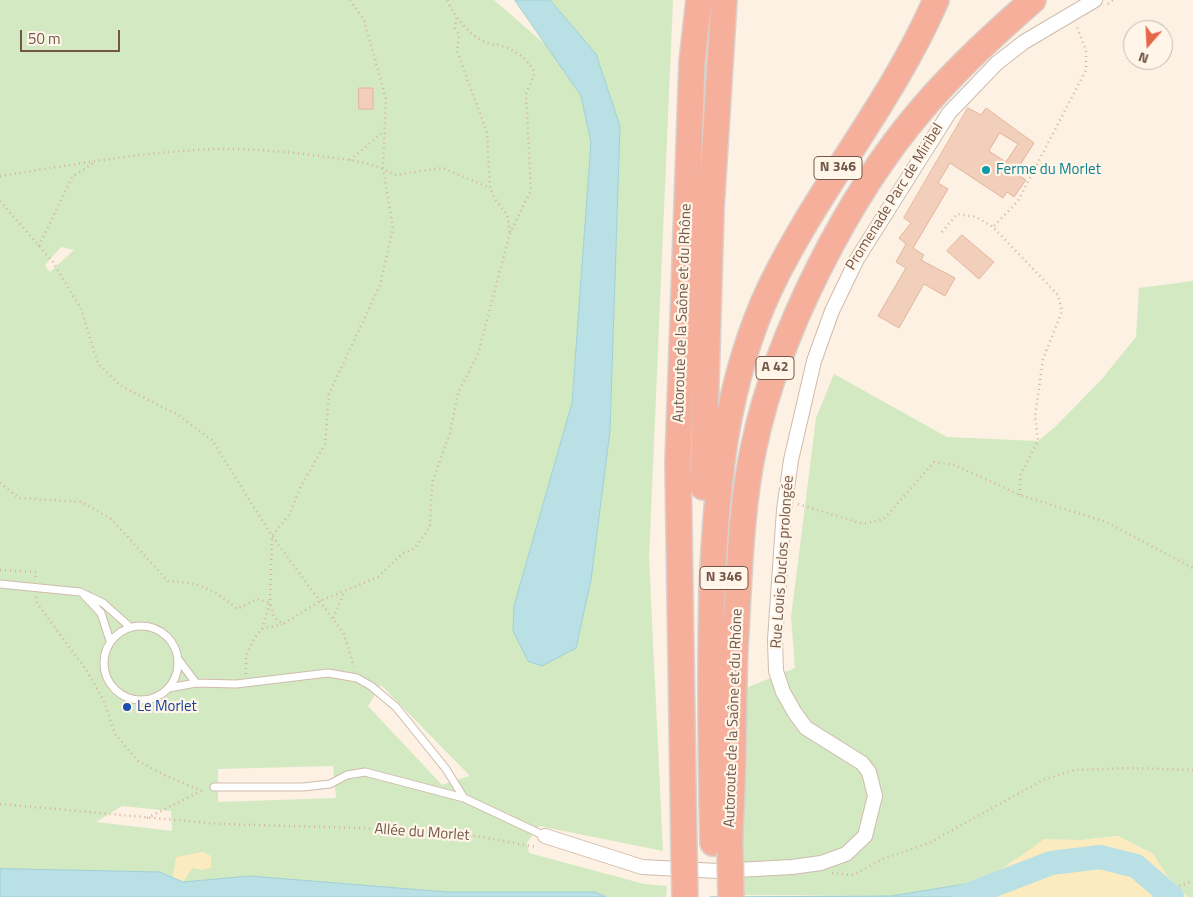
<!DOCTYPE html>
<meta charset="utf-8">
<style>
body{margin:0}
#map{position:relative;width:1193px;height:897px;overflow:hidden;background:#fcf1e3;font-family:"Titillium Web",sans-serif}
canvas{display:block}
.north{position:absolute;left:1123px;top:20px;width:50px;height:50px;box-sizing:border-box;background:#fff6e9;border:1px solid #c7b6a9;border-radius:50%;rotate:199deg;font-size:14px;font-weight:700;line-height:20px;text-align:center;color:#745749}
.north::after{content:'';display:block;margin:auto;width:18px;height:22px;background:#e56649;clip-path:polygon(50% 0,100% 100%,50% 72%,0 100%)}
.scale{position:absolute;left:20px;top:30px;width:100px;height:22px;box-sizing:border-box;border:2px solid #745749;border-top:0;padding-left:6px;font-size:15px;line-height:18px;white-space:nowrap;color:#745749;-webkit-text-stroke:4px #fff6e9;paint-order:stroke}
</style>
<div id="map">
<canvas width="1193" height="897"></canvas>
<div class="north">N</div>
<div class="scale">50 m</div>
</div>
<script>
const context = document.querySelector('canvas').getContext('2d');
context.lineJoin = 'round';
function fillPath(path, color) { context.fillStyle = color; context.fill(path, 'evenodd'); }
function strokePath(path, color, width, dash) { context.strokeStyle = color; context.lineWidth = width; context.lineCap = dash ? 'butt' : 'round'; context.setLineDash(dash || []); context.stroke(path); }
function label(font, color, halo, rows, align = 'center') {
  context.font = font + ' "Titillium Web",sans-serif'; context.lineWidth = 4.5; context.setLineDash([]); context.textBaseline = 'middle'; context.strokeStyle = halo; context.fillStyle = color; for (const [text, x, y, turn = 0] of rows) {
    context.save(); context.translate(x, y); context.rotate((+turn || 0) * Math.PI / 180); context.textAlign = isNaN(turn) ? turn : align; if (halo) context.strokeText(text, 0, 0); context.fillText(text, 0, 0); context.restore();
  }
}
fillPath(new Path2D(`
 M 0,0 L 494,0 L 547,46 L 581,96 L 591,142 L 572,403 L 514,606 L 513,631 L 576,648 L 591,580 L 610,431 L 620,126 L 596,54 L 550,0 L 673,0 L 649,558 L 663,851 L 539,826 L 527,843 L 529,853 L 644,884 L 667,886 L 666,897 L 606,897 L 595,892 L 447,892 L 250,876 L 183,882 L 192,867 L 202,870 L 177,857 L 173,877 L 160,872 L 0,869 ZM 61,247 L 74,250 L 50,272 L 45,265 ZM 381,685 L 469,775 L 469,776 L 442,785 L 368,706 ZM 333,766 L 336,798 L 218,802 L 218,769 ZM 122,806 L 171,811 L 172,831 L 96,822 Z
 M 1193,281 L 1193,897 L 1187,897 L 1167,876 L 1153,854 L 1118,836 L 1082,840 L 1014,860 L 986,881 L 891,896 L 743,895 L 741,853 L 746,688 L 795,668 L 791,617 L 816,418 L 834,374 L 947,437 L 1038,441 L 1056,426 L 1101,380 L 1136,337 L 1139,288 Z`), '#d3e9c2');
fillPath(new Path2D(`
 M 1118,836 L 1153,854 L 1167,876 L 1187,897 L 984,897 L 986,881 L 1044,839 L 1082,840 Z
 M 203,852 L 211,856 L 211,868 L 202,870 L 192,868 L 183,882 L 173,877 L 176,857 Z`), '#fbebbe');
const water = new Path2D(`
 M 515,0 L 550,0 L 596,54 L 620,126 L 610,431 L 591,580 L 576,648 L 542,666 L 528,661 L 513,631 L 514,606 L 572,403 L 591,142 L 581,96 Z
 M 19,869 L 160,872 L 183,882 L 250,876 L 447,892 L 595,892 L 606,897 L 0,897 L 0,869 Z
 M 986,881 L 985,894 L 977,897 L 710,897 L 891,896 Z`);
fillPath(water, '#b8e0e5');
strokePath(water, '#9ed0d7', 1);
strokePath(new Path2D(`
 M 990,897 L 993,887`), '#9ed0d7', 4);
strokePath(new Path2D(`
 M 963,897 L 1051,863 L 1100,857 L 1136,866 L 1172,897`), '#b8e0e5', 24);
const building = new Path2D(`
 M 359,88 L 373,88 L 373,109 L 359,109 Z
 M 968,108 L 981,115 L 986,108 L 1034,143 L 1020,165 L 1023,167 L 1018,175 L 1026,180 L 1014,197 L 1007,192 L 1003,198 L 950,163 L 938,183 L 948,189 L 913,248 L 924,255 L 921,260 L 955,278 L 945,296 L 924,284 L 899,328 L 878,316 L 906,268 L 896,262 L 906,244 L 899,238 L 911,223 L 904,218 ZM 1000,133 L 1018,144 L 1006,162 L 989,151 Z
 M 962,235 L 994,262 L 979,279 L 947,251 Z`);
fillPath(building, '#f1cfbb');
strokePath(building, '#e4b49b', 1);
const lane = new Path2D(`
 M 0,584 L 80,592 L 103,603 L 130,627
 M 84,595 L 101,613 L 110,641
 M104 663a37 37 0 1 1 74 0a37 37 0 1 1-74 0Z
 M 178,659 L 196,683
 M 169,688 L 196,683 L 236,684 L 328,673 L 357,678 L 371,686 L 396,707 L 446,769 L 464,798 L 545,836
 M 214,787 L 303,787 L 330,784 L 347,775 L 365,772 L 464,798`);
const street = new Path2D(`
 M 545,836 L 642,867 L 718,871 L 792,867 L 821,863 L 846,854 L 865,836 L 875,796 L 869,772 L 862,763 L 806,728 L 795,713 L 783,692 L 776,671 L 775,640 L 784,510 L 791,460 L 814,361 L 832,311 L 857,259 L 949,113 L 997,63 L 1024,42 L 1095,0`);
const highway = new Path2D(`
 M 703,487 L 711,209 L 724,0
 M 713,843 C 711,759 710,675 712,591 C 716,487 725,384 770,288 C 818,188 892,102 936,0
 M 730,852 C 729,828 732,806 732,782 C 734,737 733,693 735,649 C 739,583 740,510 754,446 C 777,335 848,195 922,109 C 955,70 994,34 1033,0
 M 684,853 L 678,463 L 692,62 L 699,0`);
strokePath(lane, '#cfbbad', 9);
strokePath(street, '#cfbbad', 16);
strokePath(highway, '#d8d0cc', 28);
strokePath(new Path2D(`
 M 1108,4 L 1113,0
 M 456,18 L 455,28 L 459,35 L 457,51 L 487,133 L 490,188 L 495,199 L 507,215 L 510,232
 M 350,160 L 384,131
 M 0,176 C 65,166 130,154 196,150 C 238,147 280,151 321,156 C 346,160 373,161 394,175 L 443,168 L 490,188
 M 0,201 L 53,262 L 81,309 L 98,364 L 121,386 L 178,415 L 212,440 L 272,536 L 344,634 L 354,667
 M 942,232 L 957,214 L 976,217 L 993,227
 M 39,246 L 72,177 L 95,162
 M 0,483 L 19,498 L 82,502 L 111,519 L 169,582 C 196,580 217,591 237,609 L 257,599 L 270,603 L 274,617 L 283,624 L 320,601 L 378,577 L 403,553 L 414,549 L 430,527 L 432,483 L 450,433 L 458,393 L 478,354 L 510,233 L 531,190 L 526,94 L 535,73 C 527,59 518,51 502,46 C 497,44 492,45 487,43 C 468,35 455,17 447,0
 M 1020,495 L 1020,476 L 1038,441 L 1035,416 L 1043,359 L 1062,311 L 1058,295 L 993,227 L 1018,201 L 1086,70 L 1086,50 L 1076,25
 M 798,504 L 863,524 L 884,519 L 934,462 L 955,465 L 1020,495 L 1106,522 L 1193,568
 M 0,570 L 36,572 L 35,579
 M 36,597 L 37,603 L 87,671 L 104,701 L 115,734 L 138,761 L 166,776 L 202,791
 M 333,618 L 345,591
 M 262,629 L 283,624
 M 246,674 L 246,655 L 255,637 L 262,629 L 270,603 L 272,536 L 289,515 L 301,486 L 325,444 L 329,394 L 380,285 L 393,228 L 383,168 L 386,99 L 364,20 L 350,0
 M 0,804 L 221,824 L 359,828 L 476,836 L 536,847
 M 147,818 L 201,791
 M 832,873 L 853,875 L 883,859 L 929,843 L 1043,780 L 1074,770 L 1130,768 L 1193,770
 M 1179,886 L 1193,881`), '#d6b29e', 2.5, [1, 4]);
strokePath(lane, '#fff', 7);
strokePath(street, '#fff', 14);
strokePath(highway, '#f6af9a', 25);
const highwayBridge = new Path2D(`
 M 730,852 L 731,897
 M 684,853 L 685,897`);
strokePath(highwayBridge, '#d8d0cc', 28, []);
strokePath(highwayBridge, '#f6af9a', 25);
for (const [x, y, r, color] of [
 [986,170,5,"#0f9aa8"],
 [127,707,5,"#1a4fb4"]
]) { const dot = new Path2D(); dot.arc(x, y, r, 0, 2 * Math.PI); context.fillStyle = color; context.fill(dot); strokePath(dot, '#fff6e9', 2); }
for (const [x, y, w] of [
 [838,168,48],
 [775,368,38],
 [724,578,48]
]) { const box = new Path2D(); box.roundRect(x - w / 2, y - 11.5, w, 23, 4); context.fillStyle = '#fff6e9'; context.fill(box); strokePath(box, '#745749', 1); }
label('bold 14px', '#745749', null, [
 ["N 346",838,168],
 ["A 42",775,368],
 ["N 346",724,578]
]);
label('15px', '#0d838f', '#fff6e9', [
 ["Ferme du Morlet",996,170]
], 'left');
label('15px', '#745749', '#fff6e9', [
 ["Promenade Parc de Miribel",895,197,-58],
 ["Autoroute de la Saône et du Rhône",683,313,-88],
 ["Rue Louis Duclos prolongée",783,562,-86],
 ["Autoroute de la Saône et du Rhône",734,718,-88],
 ["Allée du Morlet",422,833,4]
]);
label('15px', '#164399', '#fff6e9', [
 ["Le Morlet",137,707]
], 'left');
</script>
